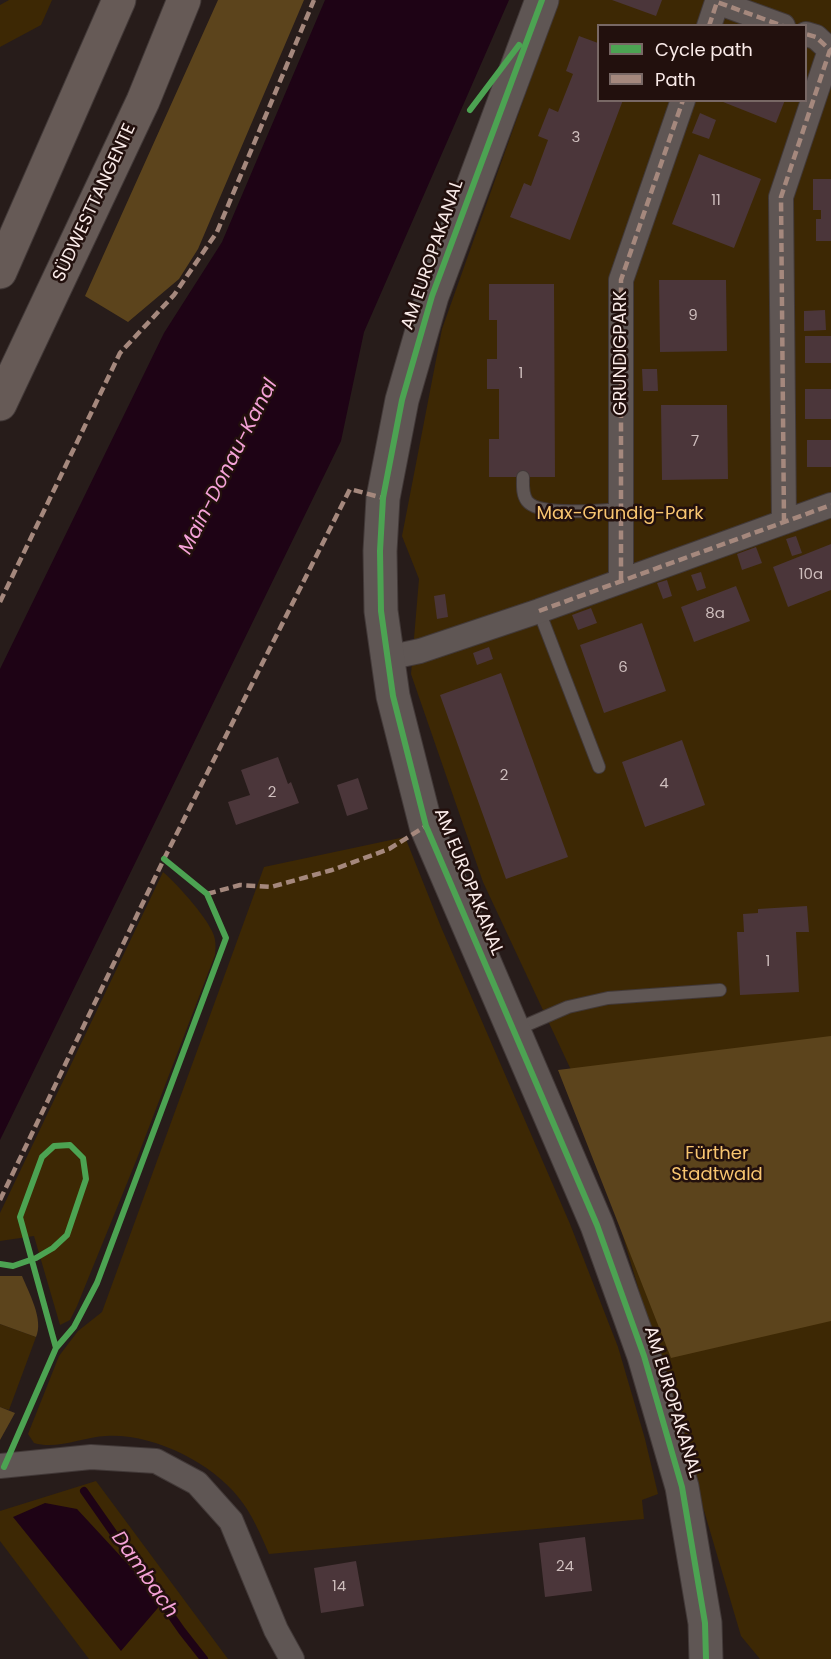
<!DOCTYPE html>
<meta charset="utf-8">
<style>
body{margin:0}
#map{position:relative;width:831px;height:1659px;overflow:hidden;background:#271c1a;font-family:Poppins,sans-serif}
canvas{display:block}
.legend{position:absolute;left:597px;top:24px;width:210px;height:78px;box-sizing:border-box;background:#22100d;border:2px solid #786865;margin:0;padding:8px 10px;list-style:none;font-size:18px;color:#faebe9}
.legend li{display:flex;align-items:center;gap:12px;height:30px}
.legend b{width:30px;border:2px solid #786865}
</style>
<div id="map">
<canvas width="831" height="1659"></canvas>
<ul class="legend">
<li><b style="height:8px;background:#4ca352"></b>Cycle path</li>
<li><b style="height:8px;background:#a5887d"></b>Path</li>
</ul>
</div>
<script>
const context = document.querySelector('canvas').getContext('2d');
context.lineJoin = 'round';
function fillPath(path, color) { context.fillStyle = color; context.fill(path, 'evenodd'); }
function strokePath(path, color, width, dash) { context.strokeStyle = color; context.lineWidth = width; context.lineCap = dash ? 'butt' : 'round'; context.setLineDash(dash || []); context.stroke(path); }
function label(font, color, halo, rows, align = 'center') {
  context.font = font + ' Poppins,sans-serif'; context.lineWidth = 5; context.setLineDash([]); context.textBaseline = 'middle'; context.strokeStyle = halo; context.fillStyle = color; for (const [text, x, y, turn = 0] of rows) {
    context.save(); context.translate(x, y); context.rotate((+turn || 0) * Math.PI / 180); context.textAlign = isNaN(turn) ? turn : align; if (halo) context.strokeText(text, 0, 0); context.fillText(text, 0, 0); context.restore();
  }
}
fillPath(new Path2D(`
 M 9,0 L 52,0 L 41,25 L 0,47 L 0,5 Z
 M 559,0 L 831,0 L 831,1659 L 760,1659 L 741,1636 L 579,1087 L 483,882 L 411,674 L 419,579 L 402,536 L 442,329 ZM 598,26 L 806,26 L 806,100 L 598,100 Z
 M 405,837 L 441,927 L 570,1224 L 618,1347 L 645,1439 L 658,1494 L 642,1500 L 644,1519 L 269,1554 C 261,1535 252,1514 239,1498 C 211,1462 152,1433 106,1436 C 83,1437 57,1450 34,1443 L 28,1434 L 59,1356 L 78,1331 L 102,1312 L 264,867 Z
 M 163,872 C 178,885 204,914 212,931 C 216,939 216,946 215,955 L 136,1161 L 77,1306 L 70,1320 L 60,1325 L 34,1236 L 0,1241 L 0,1213 Z
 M 0,1324 L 36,1337 L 9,1410 L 0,1407 Z
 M 96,1481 L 228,1659 L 89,1659 L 0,1541 L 0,1511 Z`), '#3d2804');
fillPath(new Path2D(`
 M 218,0 L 304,0 L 198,249 L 179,279 L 128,322 L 85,296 Z
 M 831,1036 L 831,1321 L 671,1358 L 558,1070 Z
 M 0,1276 L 22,1276 C 29,1293 44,1320 36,1337 L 0,1324 Z
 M 0,1407 L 15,1413 L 0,1440 Z`), '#5c441c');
fillPath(new Path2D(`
 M 325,0 L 509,0 L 364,332 L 341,441 L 0,1140 L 0,669 L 164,333 L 222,242 Z
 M 45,1503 L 77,1509 L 163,1602 L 121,1651 L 13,1517 Z`), '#1e0315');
strokePath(new Path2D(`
 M 84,1491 L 182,1631 L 204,1659`), '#1e0315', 8);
fillPath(new Path2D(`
 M 612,0 L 662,0 L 656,16 Z
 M 579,36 L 598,43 L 598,100 L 623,100 L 570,240 L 510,217 L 524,183 L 531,186 L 548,140 L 538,136 L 549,108 L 558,112 L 573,74 L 566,71 Z
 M 718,100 L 785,100 L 776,123 Z
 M 700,113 L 716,120 L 709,139 L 692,133 Z
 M 699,154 L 761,179 L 734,248 L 672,224 Z
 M 813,179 L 831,179 L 831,241 L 816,241 L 816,219 L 821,219 L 821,210 L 813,210 Z
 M 659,280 L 726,280 L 727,351 L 660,352 Z
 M 489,284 L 554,284 L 555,477 L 489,477 L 489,439 L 499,439 L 499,389 L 487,389 L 487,359 L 497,359 L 497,320 L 489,320 Z
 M 825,310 L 826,330 L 804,331 L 804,311 Z
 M 805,336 L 831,336 L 831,363 L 805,363 Z
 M 642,369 L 657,369 L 658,391 L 643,391 Z
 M 805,389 L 831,389 L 831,419 L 805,419 Z
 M 661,405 L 727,405 L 728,479 L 662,480 Z
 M 807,440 L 831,440 L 831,467 L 807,467 Z
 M 796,536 L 802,553 L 792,556 L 786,539 Z
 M 831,544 L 831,590 L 788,607 L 773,567 Z
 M 756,547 L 762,563 L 742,570 L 737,554 Z
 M 701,572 L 706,588 L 697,591 L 691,575 Z
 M 667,580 L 672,596 L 663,599 L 657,583 Z
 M 736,586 L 750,621 L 694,642 L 681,607 Z
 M 445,594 L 448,617 L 437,619 L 434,596 Z
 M 591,608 L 597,623 L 578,630 L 572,615 Z
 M 642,623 L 666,691 L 604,713 L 580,645 Z
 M 489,647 L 493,659 L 477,665 L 473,653 Z
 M 501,673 L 568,857 L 506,879 L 440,695 Z
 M 682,740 L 705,805 L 645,827 L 622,762 Z
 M 278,757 L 288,784 L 291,782 L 299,803 L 236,825 L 228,802 L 250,795 L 241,770 Z
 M 358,778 L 368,809 L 347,816 L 337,785 Z
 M 807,906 L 809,932 L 796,932 L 799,992 L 740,995 L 737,932 L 744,932 L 743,914 L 758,913 L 758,909 Z
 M 585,1537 L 592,1591 L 545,1597 L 539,1543 Z
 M 356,1561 L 364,1606 L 321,1613 L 314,1568 Z`), '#4b363a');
const service = new Path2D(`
 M 523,477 C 523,485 522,494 527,501 C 539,517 602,510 621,509
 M 539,611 L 599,767
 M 515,1030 L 568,1007 L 608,998 L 720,990`);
const minor = new Path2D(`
 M 709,26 L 717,2 L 783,26
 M 784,522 L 781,197 L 830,50 L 816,37 L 806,34
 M 621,580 L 621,280 L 683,100
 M 387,658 L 420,651 L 539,611 L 831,505
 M 0,1466 L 91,1457 L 156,1461 L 197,1483 L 231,1521 L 276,1630 L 292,1659`);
const secondary = new Path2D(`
 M 542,0 L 432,296 L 402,400 L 383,498 L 380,551 L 381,611 L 393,696 L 426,826 L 597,1225 L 644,1356 L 682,1487 L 705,1623 L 706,1659`);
const trunk = new Path2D(`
 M 0,272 L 119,0
 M 0,404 L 143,101 L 184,0`);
strokePath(service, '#423938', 14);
strokePath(minor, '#423938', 26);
strokePath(secondary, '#423938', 35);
strokePath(trunk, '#423938', 35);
strokePath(service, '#5f5654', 12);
strokePath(minor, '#5f5654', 24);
strokePath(secondary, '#5f5654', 33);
strokePath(trunk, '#665a56', 33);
strokePath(new Path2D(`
 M 709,26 L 717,2 L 783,26
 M 784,522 L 781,197 L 830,50 L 816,37 L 806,34
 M 621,580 L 621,280 L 683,100
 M 0,602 L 120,353 L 174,295 L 217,232 L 314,0
 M 539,611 L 831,505
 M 207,894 L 240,885 L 271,887 L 332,870 L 389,849 L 426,826
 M 0,1200 L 164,859 L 350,489 L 383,498`), '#a5887d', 4.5, [9, 4.5]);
strokePath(new Path2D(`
 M 542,0 L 432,296 L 402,400 L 383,498 L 380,551 L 381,611 L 393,696 L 426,826 L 597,1225 L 644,1356 L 682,1487 L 705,1623 L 706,1659
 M 470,110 L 519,45
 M 0,1264 L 13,1266 L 36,1258 L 53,1248 L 67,1235 L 86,1179 L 83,1158 L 70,1145 L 54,1146 L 42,1157 L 20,1217 L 56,1348 L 4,1467
 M 56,1348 L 74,1327 L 97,1283 L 226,938 L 207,894 L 164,859`), '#4ca352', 6);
label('15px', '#cebebd', null, [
 ["3",576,138],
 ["11",716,201],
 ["9",693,316],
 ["1",521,374],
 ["7",695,442],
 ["10a",811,575],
 ["8a",715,614],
 ["6",623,668],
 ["2",504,776],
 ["4",664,784],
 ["2",272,793],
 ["1",768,962],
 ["24",565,1567],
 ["14",339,1587]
]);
label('18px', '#faebe9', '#22100d', [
 ["SÜDWESTTANGENTE",95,203,-65],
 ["AM EUROPAKANAL",433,255,-71],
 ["GRUNDIGPARK",621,353,-90],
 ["AM EUROPAKANAL",468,882,68],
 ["AM EUROPAKANAL",672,1402,73]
]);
label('18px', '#f8c570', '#22100d', [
 ["Max-Grundig-Park",620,514],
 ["Fürther",717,1154],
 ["Stadtwald",717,1175]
]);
label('italic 20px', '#f5a2d8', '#22100d', [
 ["Main-Donau-Kanal",229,467,-63],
 ["Dambach",144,1575,55]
]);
</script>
